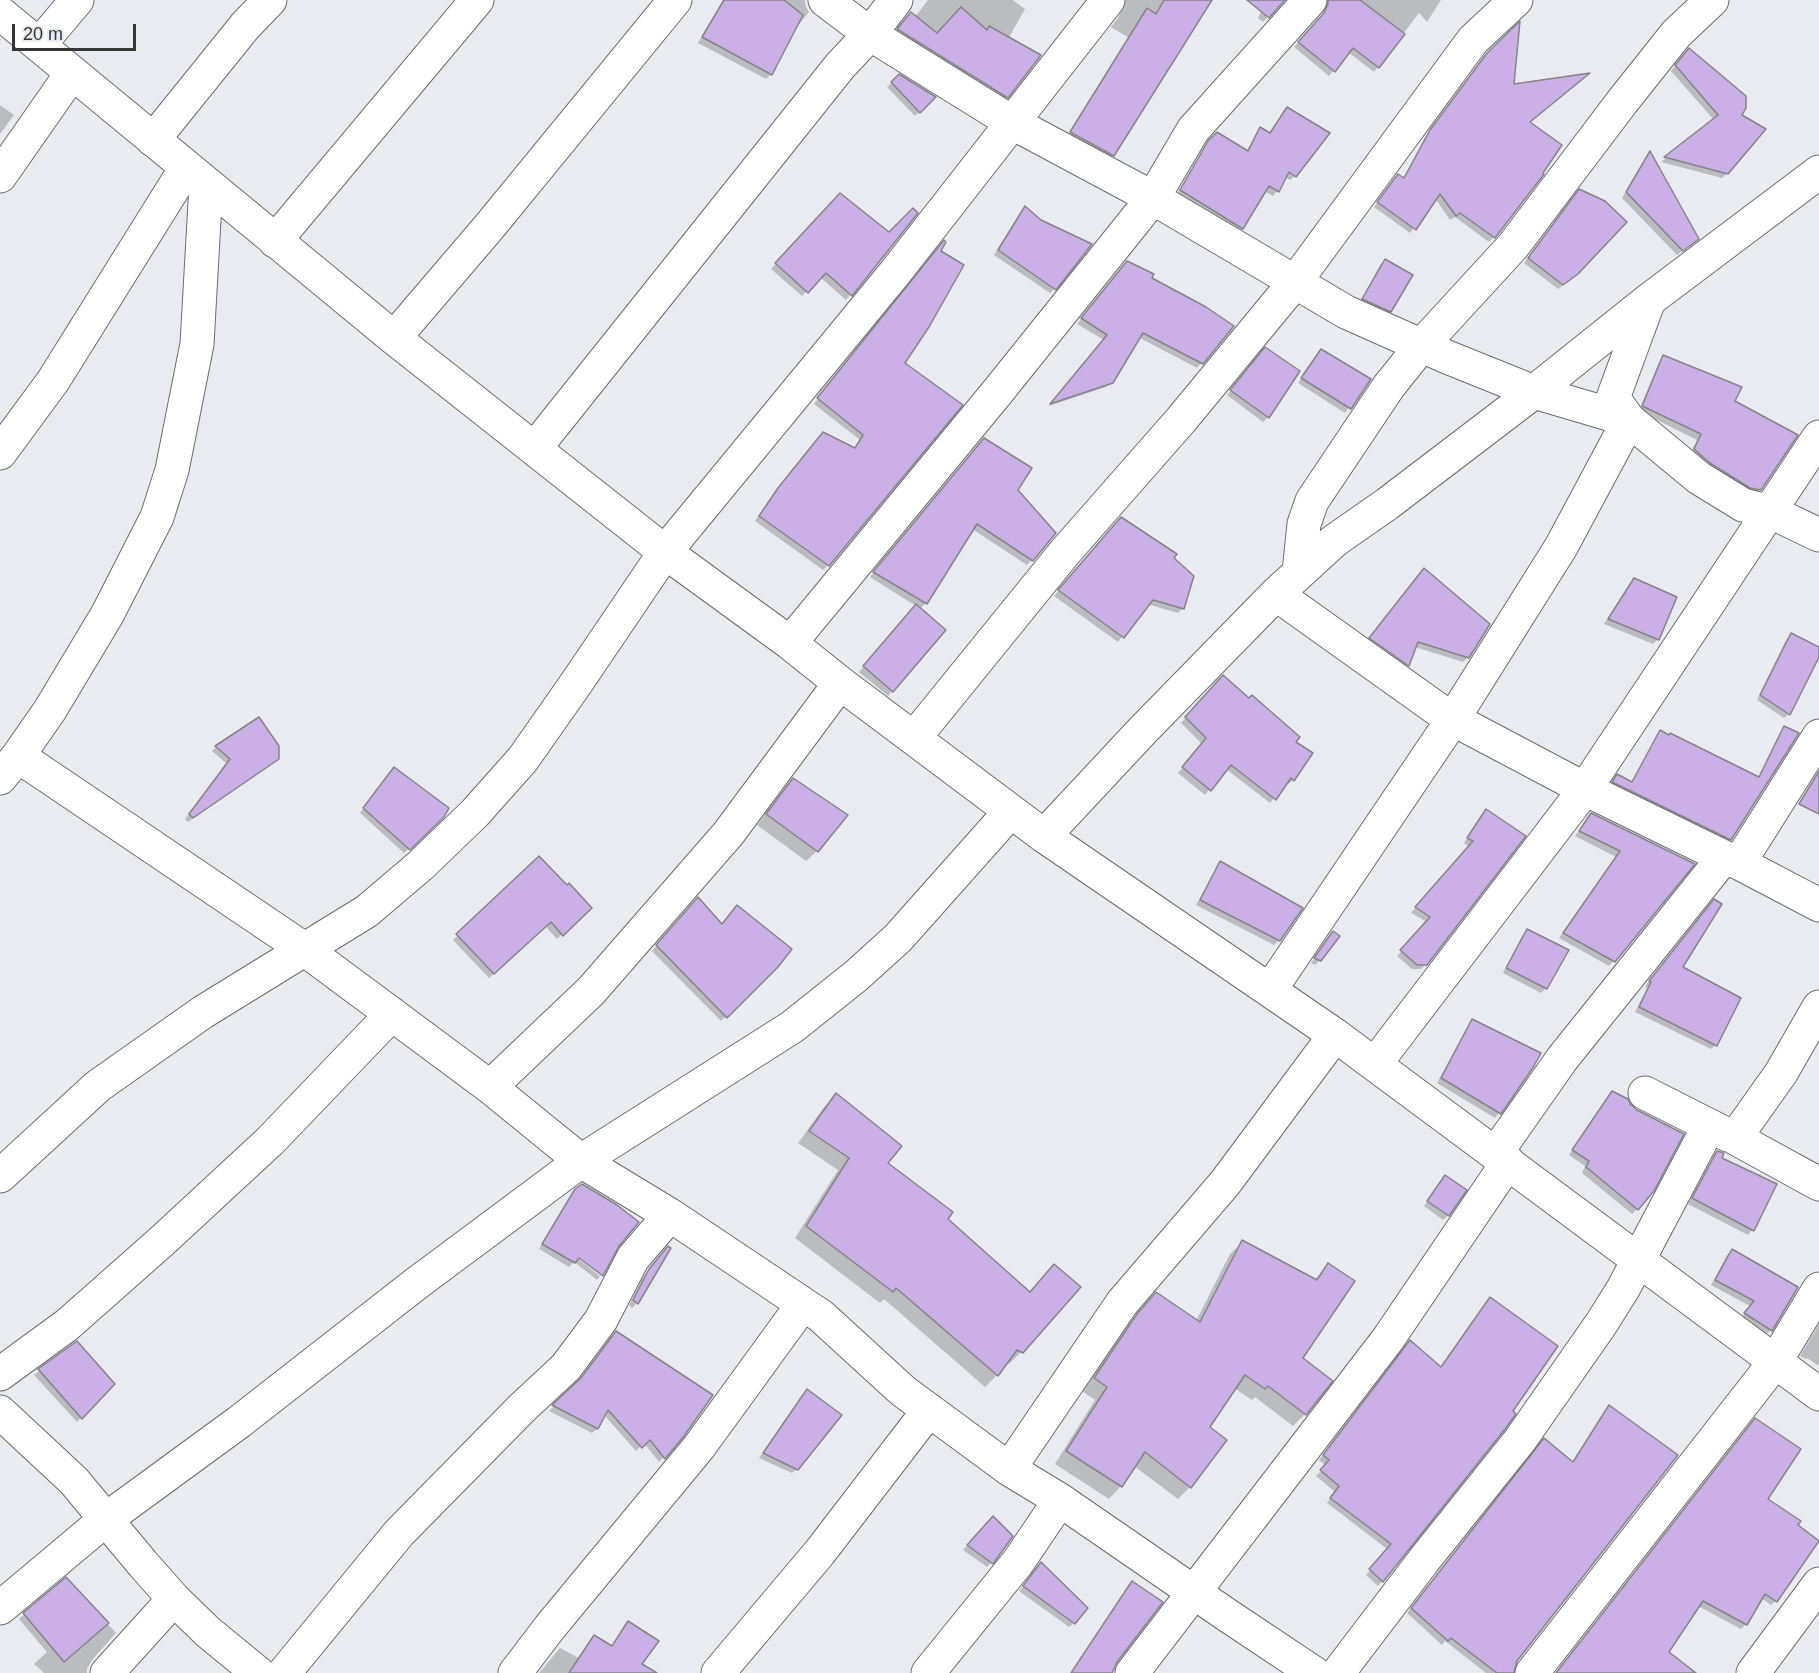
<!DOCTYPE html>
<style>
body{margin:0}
#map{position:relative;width:1819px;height:1673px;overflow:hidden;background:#e9ebf0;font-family:Helvetica,sans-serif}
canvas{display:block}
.scale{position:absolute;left:12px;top:24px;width:124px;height:27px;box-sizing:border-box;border:3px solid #353638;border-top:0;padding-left:8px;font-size:18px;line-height:21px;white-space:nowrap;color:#353638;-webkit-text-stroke:4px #e9ebf0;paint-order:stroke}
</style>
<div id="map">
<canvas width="1819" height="1673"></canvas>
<div class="scale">20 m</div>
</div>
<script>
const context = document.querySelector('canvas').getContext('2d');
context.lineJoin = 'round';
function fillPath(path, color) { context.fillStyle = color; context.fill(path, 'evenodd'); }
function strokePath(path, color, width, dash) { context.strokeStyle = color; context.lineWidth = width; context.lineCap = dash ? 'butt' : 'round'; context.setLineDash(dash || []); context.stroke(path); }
fillPath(new Path2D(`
 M 723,0 L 805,0 L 806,7 L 809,12 L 792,33 L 771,74 L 766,79 L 698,43 Z
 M 928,0 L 1013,0 L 1025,9 L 1008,39 L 1007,97 L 1002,102 L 894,34 L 906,18 L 915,17 Z
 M 1124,0 L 1210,0 L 1113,155 L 1108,160 L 1067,138 L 1129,38 L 1111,27 L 1118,18 Z
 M 1267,0 L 1283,0 L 1263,22 L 1258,18 Z
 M 1324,0 L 1441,0 L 1427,22 L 1419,13 L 1374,72 L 1348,52 L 1329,76 L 1294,47 L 1319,19 L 1324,11 Z
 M 1684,54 L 1740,116 L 1727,173 L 1722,178 L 1661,162 L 1714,120 L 1671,71 Z
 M 1482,59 L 1512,85 L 1528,123 L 1494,237 L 1489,242 L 1455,217 L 1450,220 L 1435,198 L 1410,233 L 1374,207 L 1393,181 L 1403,179 L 1426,136 Z
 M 899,76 L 933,97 L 915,116 L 887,87 Z
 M 0,105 L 14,115 L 0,134 Z
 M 1287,109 L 1295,176 L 1290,180 L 1285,177 L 1277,191 L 1273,196 L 1264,191 L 1242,229 L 1237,233 L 1176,195 L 1204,148 L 1217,133 L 1246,152 L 1256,134 L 1260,129 L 1269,134 Z
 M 1650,153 L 1692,243 L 1677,255 L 1622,198 L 1646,158 Z
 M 840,195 L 889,234 L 916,213 L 846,300 L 820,277 L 802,296 L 771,269 Z
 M 1575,196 L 1571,279 L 1558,289 L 1524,263 Z
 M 1025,208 L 1054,289 L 1050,293 L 994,255 L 1020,213 Z
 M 940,247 L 903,364 L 828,565 L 823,570 L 755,521 L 773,495 L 854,449 L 860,440 L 814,404 Z
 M 1385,261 L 1390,311 L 1385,316 L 1359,304 L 1380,265 Z
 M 1122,267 L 1150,279 L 1232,327 L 1197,368 L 1138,337 L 1112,382 L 1106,387 L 1049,406 L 1104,340 L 1077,324 Z
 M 1321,350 L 1369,379 L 1345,413 L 1298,383 Z
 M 1261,354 L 1268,417 L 1263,422 L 1227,395 Z
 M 1664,357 L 1733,402 L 1760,489 L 1755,494 L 1690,454 L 1697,440 L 1639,411 L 1659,362 Z
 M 979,445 L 1054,534 L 1027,565 L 972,529 L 926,603 L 920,609 L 892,691 L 888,696 L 859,672 L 916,606 L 870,577 Z
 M 1116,524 L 1172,558 L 1193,577 L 1182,609 L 1178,613 L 1147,604 L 1118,642 L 1054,596 Z
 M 1419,575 L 1468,657 L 1463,662 L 1415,647 L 1407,665 L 1403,669 L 1366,643 Z
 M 1634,580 L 1676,597 L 1657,640 L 1653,644 L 1604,624 L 1629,585 Z
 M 1791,635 L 1819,649 L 1819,653 L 1789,714 L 1784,718 L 1757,700 L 1786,640 Z
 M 1218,682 L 1249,700 L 1294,742 L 1293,780 L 1288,784 L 1286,783 L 1270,803 L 1226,769 L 1205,795 L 1178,773 L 1202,744 L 1181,723 Z
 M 1660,732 L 1730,839 L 1725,844 L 1609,787 L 1613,781 L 1631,783 L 1656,737 Z
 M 216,747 L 278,758 L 188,822 L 185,819 L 227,764 L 212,751 Z
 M 390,774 L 443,816 L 404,853 L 360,813 Z
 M 793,780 L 817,851 L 806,861 L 757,825 L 783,790 Z
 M 1486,811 L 1426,964 L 1421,969 L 1412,969 L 1397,956 L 1427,922 L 1411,913 L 1469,847 L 1464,843 Z
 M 1591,814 L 1692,864 L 1609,966 L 1559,938 L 1616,857 L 1575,836 Z
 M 539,858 L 590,908 L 557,939 L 545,926 L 489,978 L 453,940 Z
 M 1221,863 L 1279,940 L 1274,945 L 1196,905 L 1216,868 Z
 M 693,904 L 777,966 L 721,1021 L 652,951 Z
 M 1710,906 L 1681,968 L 1716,1045 L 1711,1049 L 1635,1012 L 1647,988 L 1645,986 Z
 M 1527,931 L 1546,988 L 1541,993 L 1503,973 L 1522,936 Z
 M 1333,933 L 1320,960 L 1315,965 L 1311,963 Z
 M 1472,1021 L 1499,1113 L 1495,1118 L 1437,1083 L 1468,1026 Z
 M 1612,1093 L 1636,1111 L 1637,1209 L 1632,1214 L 1582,1173 L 1585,1166 L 1569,1155 Z
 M 836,1095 L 886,1163 L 1029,1293 L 1079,1287 L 1021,1352 L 1009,1364 L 1006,1362 L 997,1375 L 985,1387 L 884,1299 L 880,1303 L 795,1238 L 838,1170 L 798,1143 L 824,1107 Z
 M 1718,1152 L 1720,1158 L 1775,1185 L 1752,1230 L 1748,1235 L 1688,1204 L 1713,1157 Z
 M 1441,1182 L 1448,1215 L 1443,1220 L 1424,1206 Z
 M 576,1190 L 574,1252 L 572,1254 L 600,1276 L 597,1280 L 574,1262 L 569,1267 L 539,1249 L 571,1195 Z
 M 1243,1242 L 1314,1280 L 1328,1265 L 1301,1359 L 1305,1414 L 1293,1426 L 1255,1397 L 1252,1400 L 1234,1388 L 1208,1427 L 1190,1487 L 1178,1499 L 1134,1466 L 1121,1486 L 1109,1499 L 1055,1464 L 1095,1400 L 1082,1391 L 1125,1328 L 1144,1306 L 1196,1321 L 1230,1254 Z
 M 1732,1250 L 1771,1330 L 1766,1334 L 1741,1319 L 1750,1306 L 1711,1285 L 1727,1255 Z
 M 664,1253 L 637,1303 L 632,1308 L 629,1305 L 644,1275 Z
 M 1819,1324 L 1819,1366 L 1807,1358 L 1806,1359 L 1800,1356 Z
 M 77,1343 L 113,1384 L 77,1422 L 34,1375 Z
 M 1405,1347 L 1511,1412 L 1504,1428 L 1378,1586 L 1366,1575 L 1387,1549 L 1327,1503 L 1335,1492 L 1316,1476 L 1326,1466 L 1319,1460 Z
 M 577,1384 L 683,1435 L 659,1462 L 644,1443 L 636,1451 L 604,1415 L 597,1429 L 592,1433 L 549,1411 Z
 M 803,1396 L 797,1469 L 792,1473 L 759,1458 Z
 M 1609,1407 L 1512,1673 L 1486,1673 L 1445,1641 L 1442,1645 L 1407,1613 L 1540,1445 L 1572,1463 L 1605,1412 Z
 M 1766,1500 L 1776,1601 L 1771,1605 L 1761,1598 L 1746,1624 L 1741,1629 L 1698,1606 L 1667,1652 L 1678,1673 L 1556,1673 Z
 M 993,1519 L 991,1563 L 987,1567 L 963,1550 Z
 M 1036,1569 L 1074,1623 L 1069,1627 L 1019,1591 Z
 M 66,1579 L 116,1633 L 92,1660 L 87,1669 L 87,1673 L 44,1673 L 34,1664 L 47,1652 L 19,1619 Z
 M 628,1623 L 633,1673 L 539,1673 L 560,1648 L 579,1658 L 611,1647 Z`), '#0003');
const building = new Path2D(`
 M 724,0 L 784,0 L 803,15 L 772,75 L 702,37 Z
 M 1164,0 L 1212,0 L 1114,156 L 1070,132 L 1147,8 L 1156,14 Z
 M 1247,0 L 1285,0 L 1269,18 Z
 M 1328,0 L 1360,0 L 1405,34 L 1379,68 L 1353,48 L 1335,72 L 1298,42 L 1324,13 L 1328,4 Z
 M 961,7 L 987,30 L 989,26 L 1041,55 L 1008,98 L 897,29 L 911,12 L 937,33 Z
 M 1520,21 L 1514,84 L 1590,73 L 1530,122 L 1562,145 L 1543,173 L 1544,174 L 1495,238 L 1460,213 L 1456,216 L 1440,194 L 1416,230 L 1377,202 L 1398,174 L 1404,178 L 1430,130 L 1487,53 Z
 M 1689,48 L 1746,96 L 1746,108 L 1742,115 L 1766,129 L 1728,174 L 1664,157 L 1718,115 L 1675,65 Z
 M 899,74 L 936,97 L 920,113 L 891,82 Z
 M 1287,107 L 1330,133 L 1296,177 L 1289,172 L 1279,192 L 1269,186 L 1243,229 L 1180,190 L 1208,141 L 1217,132 L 1248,151 L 1260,127 L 1270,133 Z
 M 1650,151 L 1699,239 L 1683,251 L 1626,192 Z
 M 1579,189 L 1605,201 L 1627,222 L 1578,274 L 1563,285 L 1528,258 Z
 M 840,193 L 889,232 L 913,208 L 918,213 L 852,296 L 826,273 L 808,293 L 775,263 Z
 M 1025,206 L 1041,220 L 1092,244 L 1056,290 L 998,250 Z
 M 944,240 L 946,242 L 941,251 L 964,265 L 929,327 L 905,363 L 963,405 L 829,566 L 759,516 L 778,488 L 823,432 L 855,448 L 863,435 L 817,398 Z
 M 1385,259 L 1413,275 L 1391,312 L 1362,299 Z
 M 1127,261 L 1154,274 L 1152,278 L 1206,307 L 1234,326 L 1203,364 L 1143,333 L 1113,383 L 1050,404 L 1107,335 L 1081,318 Z
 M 1265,347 L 1300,371 L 1269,418 L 1230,390 Z
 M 1321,349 L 1371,379 L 1351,409 L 1301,378 Z
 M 1663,355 L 1742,387 L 1735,401 L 1798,435 L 1761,490 L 1750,488 L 1710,463 L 1694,449 L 1701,434 L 1642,406 Z
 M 984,438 L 1032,468 L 1018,490 L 1056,533 L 1033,561 L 977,524 L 927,604 L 873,572 Z
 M 1121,517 L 1177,554 L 1174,558 L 1194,576 L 1184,609 L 1153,600 L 1124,638 L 1058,590 Z
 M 1424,568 L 1490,624 L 1469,658 L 1418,642 L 1409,666 L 1369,638 Z
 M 1634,578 L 1677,597 L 1659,640 L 1608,619 Z
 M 916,604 L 946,630 L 893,692 L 863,666 Z
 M 1791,633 L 1819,647 L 1819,657 L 1790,715 L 1760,695 Z
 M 1223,675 L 1249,698 L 1252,695 L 1300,737 L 1296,742 L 1313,753 L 1294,781 L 1291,778 L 1276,800 L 1231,765 L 1211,791 L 1182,767 L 1206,738 L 1185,717 Z
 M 259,717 L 279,746 L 279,759 L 193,818 L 189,814 L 230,759 L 215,746 Z
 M 1784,726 L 1799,733 L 1731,840 L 1612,782 L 1617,774 L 1632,782 L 1660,730 L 1669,735 L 1670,733 L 1759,777 Z
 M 394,767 L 449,808 L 444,817 L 410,850 L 363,808 Z
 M 1819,771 L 1819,814 L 1799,804 Z
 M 793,778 L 848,815 L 818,852 L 766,814 Z
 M 1486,809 L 1526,836 L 1427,965 L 1417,965 L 1400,950 L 1430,917 L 1415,907 L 1473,841 L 1467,838 Z
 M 1591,813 L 1695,864 L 1615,962 L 1563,933 L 1620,851 L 1579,831 Z
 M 539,856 L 567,885 L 569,883 L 592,908 L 563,936 L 551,922 L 494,974 L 456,934 Z
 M 1220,861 L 1303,908 L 1280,941 L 1200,900 Z
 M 698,897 L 722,924 L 737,905 L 792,949 L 778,967 L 727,1018 L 656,945 Z
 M 1714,899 L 1722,904 L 1683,967 L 1741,998 L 1717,1046 L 1639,1007 L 1651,982 L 1649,981 Z
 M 1527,929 L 1569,950 L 1547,989 L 1506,968 Z
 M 1333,931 L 1340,936 L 1321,961 L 1314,958 Z
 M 1472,1019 L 1541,1053 L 1534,1066 L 1501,1114 L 1441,1078 Z
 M 1612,1091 L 1628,1099 L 1630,1104 L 1637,1110 L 1684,1134 L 1654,1191 L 1638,1210 L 1586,1167 L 1589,1161 L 1572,1150 Z
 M 836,1093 L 902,1146 L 888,1163 L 953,1212 L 948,1219 L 1030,1292 L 1054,1264 L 1081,1287 L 1023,1353 L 1017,1350 L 998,1376 L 896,1288 L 893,1292 L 806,1226 L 849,1158 L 809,1131 Z
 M 1717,1151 L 1724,1153 L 1722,1158 L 1777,1184 L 1754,1231 L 1692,1198 Z
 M 1445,1175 L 1467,1190 L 1449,1216 L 1427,1201 Z
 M 582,1184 L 617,1205 L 639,1222 L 619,1246 L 603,1276 L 579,1258 L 575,1263 L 542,1244 L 575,1189 Z
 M 1242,1240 L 1317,1280 L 1328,1263 L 1355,1281 L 1303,1358 L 1333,1381 L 1306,1415 L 1268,1386 L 1265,1389 L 1245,1375 L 1210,1427 L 1227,1440 L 1191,1488 L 1145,1452 L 1122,1487 L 1066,1451 L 1107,1387 L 1094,1378 L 1137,1314 L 1156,1292 L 1200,1322 Z
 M 668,1246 L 671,1248 L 638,1304 L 633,1300 L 649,1269 Z
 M 1732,1249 L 1798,1287 L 1772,1331 L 1744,1313 L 1754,1301 L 1715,1280 Z
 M 1490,1297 L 1558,1346 L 1513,1411 L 1516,1414 L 1505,1429 L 1383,1582 L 1369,1569 L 1391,1544 L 1330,1498 L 1339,1486 L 1320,1470 L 1329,1460 L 1323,1455 L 1410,1340 L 1441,1367 Z
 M 616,1331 L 713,1395 L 684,1436 L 665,1459 L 650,1440 L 642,1448 L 608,1410 L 598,1429 L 552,1405 L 581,1378 Z
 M 77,1341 L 115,1384 L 82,1419 L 38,1369 Z
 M 807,1389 L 842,1415 L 798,1470 L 763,1453 Z
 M 1609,1405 L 1678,1455 L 1517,1661 L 1514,1673 L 1497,1673 L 1451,1638 L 1448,1641 L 1411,1608 L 1544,1438 L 1573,1462 Z
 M 1755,1418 L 1801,1449 L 1768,1499 L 1801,1521 L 1798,1525 L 1819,1541 L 1777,1602 L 1765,1594 L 1747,1625 L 1703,1601 L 1669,1652 L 1696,1673 L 1556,1673 Z
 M 993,1516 L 1013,1536 L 993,1564 L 967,1545 Z
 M 1041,1562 L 1088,1608 L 1075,1624 L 1023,1586 Z
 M 66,1577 L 109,1623 L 64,1662 L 23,1613 Z
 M 1132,1581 L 1163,1602 L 1117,1662 L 1112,1673 L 1071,1673 Z
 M 628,1621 L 659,1641 L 642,1664 L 657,1673 L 569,1673 L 594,1635 L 612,1646 Z`);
fillPath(building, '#cbafe7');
strokePath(building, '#868488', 1.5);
const minor = new Path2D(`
 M 825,0 L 870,34 L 1013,123 L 1153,198 L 1346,312 L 1447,357 L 1534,392 L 1629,420 L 1699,478 L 1743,505 L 1771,512 L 1819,535
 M 0,13 L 394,338 L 665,552 L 790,643 L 840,683 L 1044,836 L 1335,1035 L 1819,1394
 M 39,45 L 77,0
 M 153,140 L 245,26 L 270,0
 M 0,176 L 72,73
 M 275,241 L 477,0
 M 394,338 L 489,227 L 675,0
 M 535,448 L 840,66 L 870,34 L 896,0
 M 0,453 L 53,381 L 186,168
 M 1299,572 L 1304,524 L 1312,501 L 1389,386 L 1422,345 L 1513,246 L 1622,102 L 1676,34 L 1712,0
 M 1276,594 L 1447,716 L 1585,789 L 1724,857 L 1739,863 L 1819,905
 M 790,643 L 999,390 L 1153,198 L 1193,130 L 1310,0
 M 914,738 L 1065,552 L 1181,420 L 1295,282 L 1473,40 L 1516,0
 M 18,756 L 304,949 L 490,1087 L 581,1161 L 670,1215 L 821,1316 L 903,1391 L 1009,1469 L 1060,1500 L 1227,1615 L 1314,1673
 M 0,778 L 18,756 L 50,710 L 107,615 L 157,517 L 172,470 L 197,344 L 206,185
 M 1044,836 L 1143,730 L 1276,594 L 1334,541 L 1387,504 L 1534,392 L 1649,300 L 1819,172
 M 1739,863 L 1819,736
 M 1270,990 L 1453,719 L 1561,547 L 1629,420 L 1613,398 L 1649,300
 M 1819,1007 L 1781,1073 L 1735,1138 L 1819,1184
 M 1375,1064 L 1585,789 L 1819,437
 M 490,1087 L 591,991 L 728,834 L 840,683
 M 1645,1093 L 1728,1135
 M 1496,1153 L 1562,1059 L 1724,857
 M 0,1176 L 98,1086 L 203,1012 L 367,911 L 421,865 L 475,813 L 523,759 L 577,682 L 665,552 L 894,274 L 1108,0
 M 0,1374 L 67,1325 L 162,1241 L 270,1141 L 392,1014
 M 0,1412 L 74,1481 L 143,1564 L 174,1599 L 208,1632 L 258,1673
 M 1009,1469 L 1122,1303 L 1225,1183 L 1335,1035
 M 0,1608 L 105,1520 L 239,1422 L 417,1283 L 581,1161 L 792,1027 L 856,976 L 898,938 L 1011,811
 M 107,1673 L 174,1599
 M 284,1673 L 399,1533 L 522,1408 L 566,1367 L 601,1320 L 633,1258 L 670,1215
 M 515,1673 L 550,1627 L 699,1447 L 803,1304
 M 718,1673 L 820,1552 L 929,1410
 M 928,1673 L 1018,1562 L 1060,1500
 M 1132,1673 L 1388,1339 L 1508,1162
 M 1338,1673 L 1424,1560 L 1520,1440 L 1601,1324 L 1623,1289 L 1709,1126
 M 1532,1673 L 1775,1362 L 1819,1289
 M 1753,1673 L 1819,1584`);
strokePath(minor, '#6b6d71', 35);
strokePath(minor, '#fff', 33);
</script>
